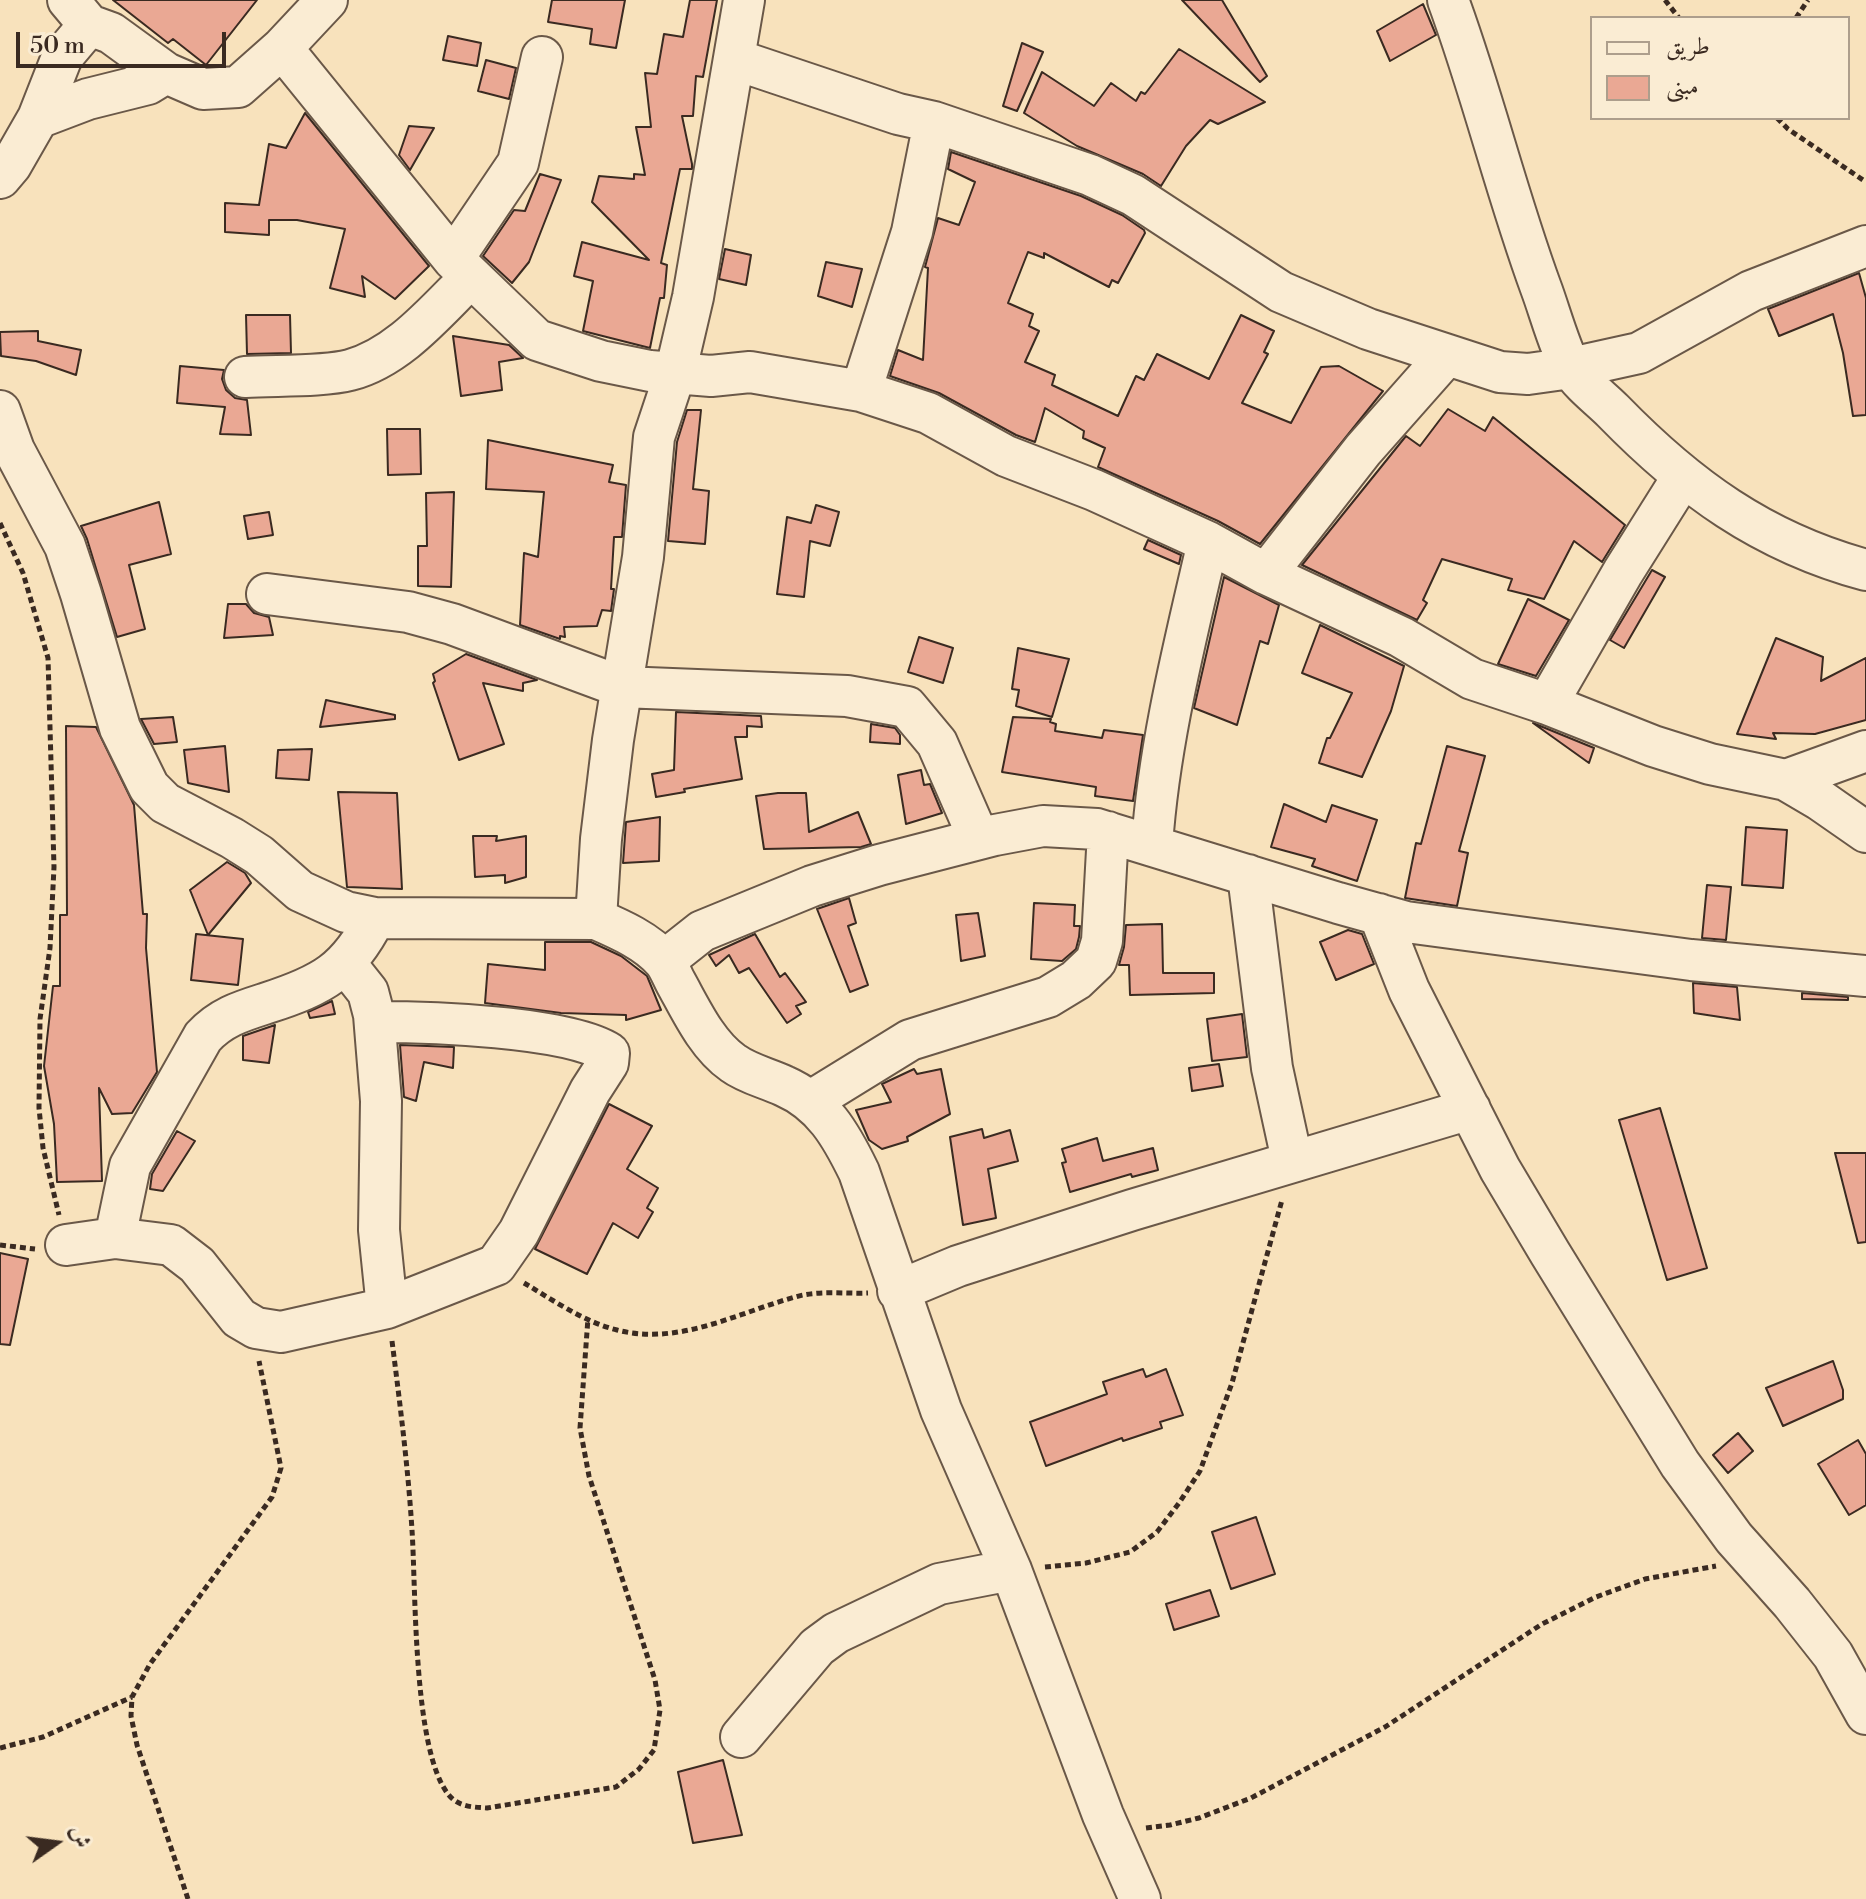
<!DOCTYPE html>
<meta charset="utf-8">
<style>
body{margin:0}
#map{position:relative;width:1866px;height:1899px;overflow:hidden;background:#f8e2bc;font-family:"Libre Bodoni",Amiri,serif}
canvas{display:block}
.legend{position:absolute;left:1590px;top:16px;width:260px;height:104px;box-sizing:border-box;background:#faecd3;border:2px solid #ad9e8c;margin:0;padding:10px 14px;list-style:none;font-size:24px;color:#3a2a21}
.legend li{display:flex;align-items:center;gap:16px;height:40px}
.legend b{width:40px;border:2px solid #ad9e8c}
.north{position:absolute;left:16px;top:1803px;width:80px;height:80px;-webkit-text-stroke:6px #faecd3;paint-order:stroke;rotate:76deg;font-size:22px;font-weight:700;line-height:32px;text-align:center;color:#3a2a21}
.north::after{content:'';display:block;margin:auto;width:28px;height:36px;background:#3a2a21;clip-path:polygon(50% 0,100% 100%,50% 72%,0 100%)}
.scale{position:absolute;left:16px;top:32px;width:210px;height:36px;box-sizing:border-box;border:4px solid #3a2a21;border-top:0;padding-left:10px;font-size:24px;line-height:28px;white-space:nowrap;color:#3a2a21;-webkit-text-stroke:6px #faecd3;paint-order:stroke}
</style>
<div id="map">
<canvas width="1866" height="1899"></canvas>
<ul class="legend">
<li><b style="height:10px;background:#faecd3"></b>طريق</li>
<li><b style="height:22px;background:#eaa894"></b>مبنى</li>
</ul>
<div class="north">ش</div>
<div class="scale">50 m</div>
</div>
<script>
const context = document.querySelector('canvas').getContext('2d');
context.lineJoin = 'round';
function fillPath(path, color) { context.fillStyle = color; context.fill(path, 'evenodd'); }
function strokePath(path, color, width, dash) { context.strokeStyle = color; context.lineWidth = width; context.lineCap = dash ? 'butt' : 'round'; context.setLineDash(dash || []); context.stroke(path); }
const building = new Path2D(`
 M 113,0 L 257,0 L 206,65 L 173,39 L 168,43 Z
 M 552,0 L 625,0 L 616,48 L 590,44 L 592,29 L 548,22 Z
 M 690,0 L 717,0 L 703,77 L 696,76 L 693,116 L 682,116 L 692,164 L 692,169 L 680,169 L 661,263 L 667,265 L 664,298 L 660,298 L 650,348 L 583,331 L 593,281 L 574,276 L 582,242 L 649,260 L 592,202 L 599,176 L 634,179 L 634,174 L 645,175 L 636,127 L 651,127 L 645,73 L 657,74 L 664,34 L 683,37 Z
 M 1182,0 L 1222,0 L 1267,76 L 1260,82 Z
 M 1423,4 L 1436,35 L 1390,61 L 1377,31 Z
 M 448,36 L 481,43 L 477,66 L 443,60 Z
 M 1022,43 L 1043,52 L 1017,111 L 1003,106 Z
 M 1179,49 L 1265,102 L 1218,124 L 1210,120 L 1186,146 L 1161,186 L 1143,174 L 1077,146 L 1024,113 L 1042,72 L 1094,106 L 1111,83 L 1136,101 L 1141,92 L 1145,94 Z
 M 486,60 L 516,68 L 509,99 L 478,91 Z
 M 305,113 L 429,266 L 395,299 L 362,276 L 365,297 L 330,288 L 345,229 L 297,220 L 269,220 L 269,235 L 225,232 L 225,203 L 259,205 L 269,144 L 286,148 Z
 M 409,126 L 434,128 L 410,170 L 399,155 Z
 M 951,152 L 1081,196 L 1122,215 L 1144,230 L 1145,233 L 1118,283 L 1112,280 L 1109,287 L 1044,253 L 1044,258 L 1028,252 L 1008,303 L 1033,314 L 1029,326 L 1039,331 L 1025,362 L 1055,375 L 1052,385 L 1118,416 L 1136,376 L 1144,380 L 1157,354 L 1209,379 L 1241,315 L 1274,331 L 1264,352 L 1268,354 L 1242,403 L 1291,423 L 1321,367 L 1339,366 L 1383,391 L 1260,544 L 1218,521 L 1098,467 L 1105,448 L 1083,438 L 1084,431 L 1045,408 L 1035,442 L 1016,435 L 939,393 L 890,376 L 898,350 L 923,360 L 928,268 L 925,267 L 938,218 L 959,225 L 975,182 L 948,169 Z
 M 540,174 L 561,180 L 529,262 L 512,283 L 483,256 L 514,210 L 525,211 Z
 M 725,249 L 751,255 L 746,285 L 719,279 Z
 M 826,262 L 862,269 L 852,307 L 818,296 Z
 M 1859,273 L 1866,298 L 1866,415 L 1853,416 L 1843,353 L 1833,314 L 1779,336 L 1768,309 Z
 M 246,315 L 290,315 L 291,353 L 247,354 Z
 M 38,331 L 38,341 L 81,350 L 76,375 L 36,361 L 1,356 L 0,332 Z
 M 453,336 L 509,345 L 523,358 L 499,362 L 502,390 L 461,396 Z
 M 180,366 L 224,370 L 222,379 L 226,390 L 235,398 L 247,400 L 251,435 L 220,434 L 225,407 L 177,403 Z
 M 1448,409 L 1485,431 L 1493,417 L 1625,525 L 1602,562 L 1574,541 L 1544,599 L 1508,590 L 1512,579 L 1442,559 L 1423,600 L 1427,603 L 1417,620 L 1302,565 L 1406,436 L 1420,446 Z
 M 687,410 L 701,410 L 693,489 L 709,491 L 705,544 L 668,541 L 677,442 Z
 M 387,429 L 420,429 L 421,474 L 388,475 Z
 M 488,440 L 613,465 L 609,482 L 626,485 L 622,537 L 614,537 L 611,589 L 614,589 L 611,611 L 602,610 L 597,626 L 564,627 L 565,637 L 560,636 L 560,639 L 520,625 L 524,553 L 538,557 L 544,492 L 486,489 Z
 M 454,492 L 451,587 L 418,586 L 418,546 L 427,546 L 426,493 Z
 M 159,502 L 171,554 L 129,565 L 145,629 L 117,637 L 87,539 L 81,526 Z
 M 816,505 L 839,512 L 830,546 L 810,541 L 804,597 L 777,594 L 787,517 L 811,523 Z
 M 269,512 L 273,535 L 248,539 L 244,516 Z
 M 1148,540 L 1181,555 L 1179,564 L 1144,549 Z
 M 1652,570 L 1665,577 L 1624,648 L 1610,640 Z
 M 1224,577 L 1279,605 L 1268,644 L 1260,641 L 1237,725 L 1194,708 Z
 M 1528,599 L 1569,620 L 1536,676 L 1498,664 Z
 M 228,604 L 246,604 L 254,613 L 269,617 L 273,635 L 224,638 Z
 M 1320,625 L 1404,666 L 1391,711 L 1362,777 L 1319,763 L 1327,738 L 1330,738 L 1352,693 L 1302,673 Z
 M 919,637 L 953,648 L 943,683 L 908,672 Z
 M 1776,638 L 1823,657 L 1821,681 L 1866,658 L 1866,720 L 1815,734 L 1773,733 L 1776,739 L 1737,734 Z
 M 1018,648 L 1069,659 L 1052,717 L 1016,706 L 1019,690 L 1012,689 Z
 M 466,654 L 537,680 L 523,683 L 523,691 L 483,683 L 504,744 L 459,760 L 433,683 L 435,681 L 433,674 Z
 M 326,700 L 395,715 L 395,719 L 320,727 Z
 M 676,712 L 761,716 L 762,727 L 747,726 L 747,737 L 735,737 L 742,779 L 684,789 L 685,792 L 656,797 L 652,774 L 674,770 Z
 M 173,717 L 177,742 L 154,744 L 141,719 Z
 M 1013,717 L 1051,719 L 1050,722 L 1056,724 L 1055,731 L 1102,738 L 1104,730 L 1143,735 L 1133,801 L 1095,796 L 1096,787 L 1002,772 Z
 M 1533,723 L 1594,748 L 1589,763 Z
 M 871,724 L 895,728 L 900,735 L 900,744 L 870,742 Z
 M 66,726 L 96,727 L 134,805 L 143,914 L 147,914 L 146,948 L 157,1072 L 132,1113 L 112,1114 L 99,1088 L 102,1181 L 57,1182 L 54,1124 L 44,1066 L 53,986 L 60,986 L 60,915 L 67,915 Z
 M 225,746 L 229,792 L 188,783 L 184,750 Z
 M 1447,746 L 1485,756 L 1459,851 L 1468,853 L 1457,906 L 1405,898 L 1416,843 L 1421,844 Z
 M 312,749 L 309,780 L 276,778 L 278,750 Z
 M 921,770 L 924,785 L 930,784 L 942,813 L 906,824 L 898,775 Z
 M 338,792 L 397,793 L 402,889 L 347,887 Z
 M 778,793 L 806,793 L 809,832 L 858,812 L 871,844 L 861,847 L 764,849 L 756,796 Z
 M 1284,804 L 1326,822 L 1332,805 L 1377,820 L 1357,881 L 1312,866 L 1315,859 L 1271,847 Z
 M 660,817 L 659,861 L 623,863 L 626,822 Z
 M 1746,827 L 1787,830 L 1783,888 L 1742,885 Z
 M 473,836 L 497,836 L 496,841 L 526,836 L 526,877 L 505,883 L 505,875 L 475,877 Z
 M 227,862 L 245,873 L 251,883 L 208,935 L 190,890 Z
 M 1707,885 L 1731,887 L 1726,940 L 1702,938 Z
 M 849,898 L 856,923 L 848,926 L 868,985 L 850,992 L 817,909 Z
 M 1034,903 L 1075,905 L 1074,926 L 1080,926 L 1079,937 L 1076,949 L 1062,961 L 1031,959 Z
 M 978,913 L 985,956 L 961,961 L 956,915 Z
 M 1162,924 L 1163,973 L 1214,973 L 1214,993 L 1130,995 L 1129,965 L 1119,965 L 1124,947 L 1126,925 Z
 M 1348,930 L 1362,934 L 1374,964 L 1336,980 L 1320,942 Z
 M 196,934 L 243,939 L 238,985 L 191,980 Z
 M 755,934 L 780,977 L 785,973 L 806,1002 L 796,1006 L 801,1014 L 787,1023 L 749,968 L 739,973 L 729,955 L 716,966 L 709,955 Z
 M 545,942 L 591,942 L 621,956 L 647,976 L 661,1010 L 626,1020 L 626,1015 L 561,1013 L 485,1003 L 488,964 L 545,970 Z
 M 1693,983 L 1737,987 L 1740,1020 L 1694,1013 Z
 M 1802,993 L 1848,997 L 1848,1000 L 1802,999 Z
 M 332,1001 L 335,1014 L 310,1018 L 308,1012 Z
 M 1242,1014 L 1247,1057 L 1212,1061 L 1207,1019 Z
 M 275,1025 L 269,1063 L 243,1060 L 243,1036 Z
 M 400,1045 L 454,1047 L 453,1068 L 424,1062 L 416,1101 L 404,1097 Z
 M 1219,1064 L 1223,1086 L 1192,1091 L 1189,1068 Z
 M 914,1069 L 917,1074 L 941,1069 L 950,1114 L 907,1137 L 908,1141 L 882,1149 L 869,1140 L 856,1110 L 891,1102 L 882,1084 Z
 M 609,1104 L 652,1126 L 627,1169 L 658,1188 L 647,1208 L 653,1212 L 638,1238 L 613,1223 L 587,1274 L 535,1249 Z
 M 1660,1108 L 1707,1268 L 1667,1280 L 1619,1120 Z
 M 982,1129 L 984,1138 L 1010,1130 L 1018,1161 L 988,1169 L 996,1218 L 963,1225 L 950,1137 Z
 M 177,1131 L 195,1141 L 163,1191 L 150,1189 L 152,1174 Z
 M 1097,1138 L 1103,1161 L 1153,1148 L 1158,1170 L 1132,1177 L 1131,1174 L 1070,1192 L 1062,1163 L 1066,1162 L 1062,1149 Z
 M 1835,1153 L 1866,1153 L 1866,1242 L 1858,1243 Z
 M 0,1253 L 28,1259 L 10,1345 L 0,1344 Z
 M 1833,1361 L 1843,1390 L 1843,1399 L 1783,1426 L 1766,1388 Z
 M 1143,1369 L 1146,1377 L 1166,1369 L 1183,1415 L 1160,1422 L 1162,1428 L 1123,1441 L 1122,1438 L 1046,1466 L 1030,1422 L 1107,1394 L 1103,1382 Z
 M 1738,1433 L 1753,1451 L 1728,1473 L 1713,1455 Z
 M 1858,1440 L 1866,1454 L 1866,1505 L 1849,1515 L 1818,1464 Z
 M 1256,1517 L 1275,1574 L 1231,1589 L 1212,1532 Z
 M 1210,1590 L 1219,1616 L 1174,1630 L 1166,1604 Z
 M 723,1760 L 742,1835 L 693,1843 L 678,1772 Z`);
fillPath(building, '#eaa894');
strokePath(building, '#3a2a21', 2);
const minor = new Path2D(`
 M 68,0 L 89,25 L 111,33 L 166,73
 M 744,0 L 693,297 L 675,374 L 654,437 L 643,557 L 613,740 L 601,839 L 596,919 C 619,929 647,941 664,961 C 669,967 672,976 676,983 C 691,1010 707,1045 733,1063 C 748,1074 767,1078 784,1086 C 823,1103 841,1135 859,1172 L 941,1410 L 1011,1570 L 1103,1815 L 1140,1899
 M 1448,0 C 1483,95 1506,193 1541,288 C 1549,309 1560,350 1571,368 C 1581,384 1600,398 1613,411 C 1687,487 1762,542 1866,570
 M 282,48 L 453,259 L 537,340 L 601,361 L 650,371 L 711,376 L 750,372 L 861,391 L 928,413 L 1006,456 L 1094,490 L 1208,542 L 1266,574 L 1401,637 L 1472,679 L 1547,704 L 1653,746 L 1710,764 L 1786,780 L 1820,800 L 1866,832
 M 734,59 L 898,114 L 934,122 L 1090,175 L 1133,195 L 1281,292 L 1368,329 L 1500,372 L 1528,374 L 1571,368 L 1639,353 L 1751,291 L 1866,246
 M 38,118 L 62,57 L 89,25
 M 0,178 L 11,165 L 38,118 L 88,99 L 148,84 L 166,73 L 203,89 L 238,87 L 282,48 L 327,0
 M 453,259 L 518,163 L 542,57
 M 245,377 C 274,375 323,377 350,370 C 399,357 436,311 471,277
 M 861,391 L 912,232 L 934,122
 M 0,411 L 14,450 L 65,546 L 81,594 L 120,728 L 149,787 L 165,803 L 232,838 L 259,855 L 300,891 L 346,912 L 375,918 L 596,919
 M 1266,574 L 1363,450 L 1447,355
 M 267,594 L 408,612 L 452,624 L 622,687 L 847,696 L 907,707 L 937,743 L 979,839
 M 1547,704 L 1623,572 L 1682,478
 M 1786,780 L 1866,751
 M 1152,845 C 1159,743 1185,642 1208,542
 M 1248,875 L 1272,1068 L 1292,1160
 M 1379,914 L 1409,990 L 1500,1169 L 1550,1253 L 1680,1464 L 1734,1538 L 1792,1603 L 1833,1655 L 1866,1714
 M 664,961 L 702,931 L 812,886 L 879,865 L 995,835 L 1043,826 L 1097,829 L 1338,903 L 1406,922 L 1691,960 L 1866,976
 M 345,963 L 368,992 L 374,1015 L 381,1101 L 379,1230 L 387,1308
 M 811,1101 L 910,1040 L 1048,997 L 1076,980 L 1096,961 L 1102,941 L 1108,832
 M 115,1238 L 130,1166 L 203,1037 C 221,1017 242,1011 267,1003 C 323,985 348,971 375,918
 M 66,1245 L 115,1238 L 171,1245 L 197,1265 L 239,1318 L 256,1328 L 281,1332 L 387,1308 L 496,1265 L 519,1232 L 590,1091 L 608,1063 L 609,1053 C 567,1026 428,1022 375,1022
 M 898,1291 L 958,1266 L 1132,1210 L 1470,1109
 M 741,1737 L 817,1647 L 836,1633 L 939,1584 L 1011,1570`);
strokePath(minor, '#6a5848', 44);
strokePath(new Path2D(`
 M 1665,0 L 1679,18
 M 1796,18 L 1808,0
 M 1777,118 L 1788,129 L 1866,182
 M 0,523 L 23,573 L 48,658 L 54,867 L 50,948 L 40,1019 L 39,1108 L 43,1148 L 59,1215
 M 0,1245 L 35,1249
 M 524,1283 C 553,1300 584,1322 617,1330 C 679,1346 737,1313 795,1297 C 819,1290 844,1294 868,1293
 M 392,1341 C 400,1404 408,1467 412,1530 C 416,1591 413,1749 448,1794 C 458,1807 472,1807 487,1808 L 616,1787 L 639,1769 L 654,1750 L 660,1710 L 655,1680 L 589,1476 L 580,1428 L 588,1318
 M 1045,1567 L 1086,1563 L 1130,1552 L 1157,1532 L 1179,1503 L 1200,1471 L 1232,1383 L 1282,1200
 M 0,1748 L 43,1737 L 132,1697
 M 1146,1828 L 1170,1825 L 1199,1818 L 1251,1798 L 1385,1727 L 1542,1624 L 1596,1597 L 1645,1579 L 1716,1566
 M 188,1899 L 137,1745 L 131,1716 L 132,1697 L 150,1664 L 272,1497 L 281,1468 L 259,1361`), '#3a2a21', 5, [6, 4]);
strokePath(minor, '#faecd3', 40);
</script>
